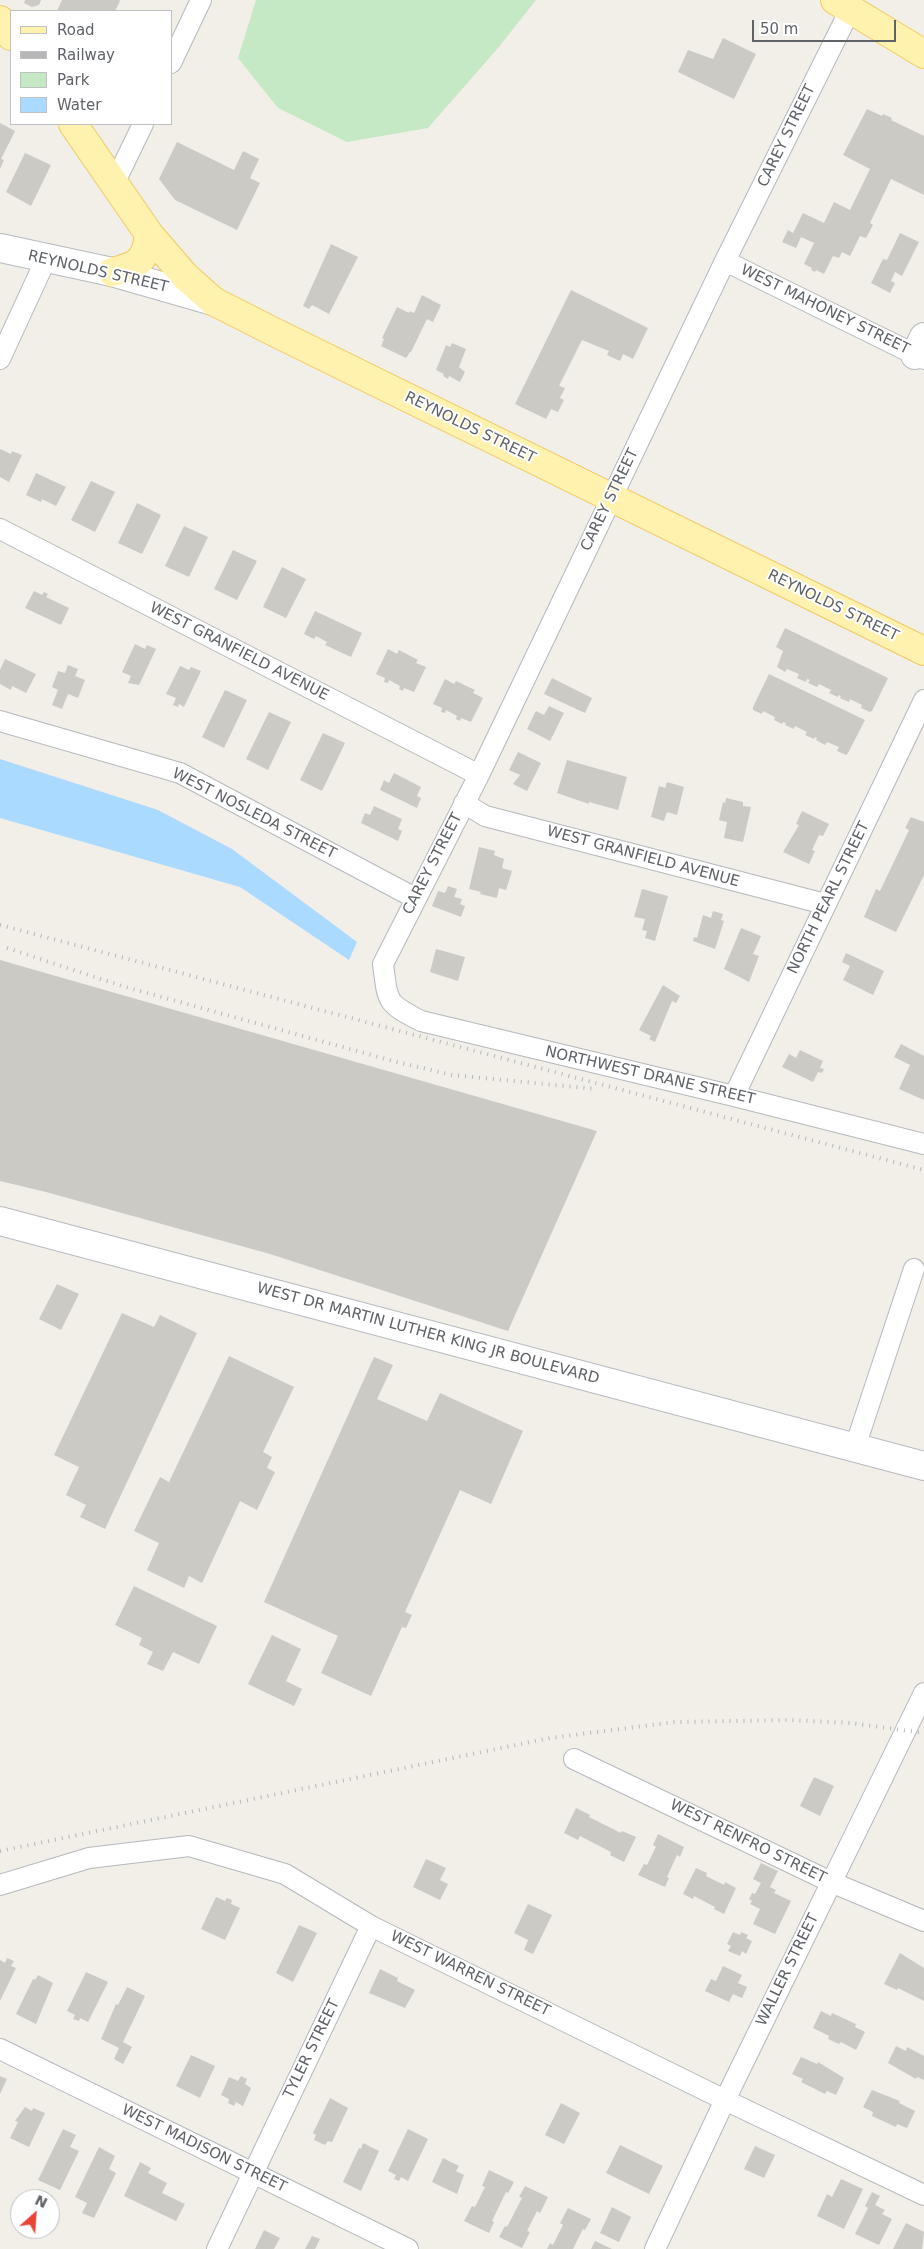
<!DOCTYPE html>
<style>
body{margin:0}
#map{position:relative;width:924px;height:2249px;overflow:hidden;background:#f1efe8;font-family:"DejaVu Sans",sans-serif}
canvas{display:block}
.legend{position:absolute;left:10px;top:10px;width:162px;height:115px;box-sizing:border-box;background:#fff;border:1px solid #bfc1c3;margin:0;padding:6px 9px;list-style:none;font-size:15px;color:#5f6368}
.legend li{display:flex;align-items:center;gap:10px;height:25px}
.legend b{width:25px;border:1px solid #bfc1c3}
.north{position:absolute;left:10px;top:2189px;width:50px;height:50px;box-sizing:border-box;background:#fff;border:1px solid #bfc1c3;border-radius:50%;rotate:26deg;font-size:14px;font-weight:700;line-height:20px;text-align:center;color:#5f6368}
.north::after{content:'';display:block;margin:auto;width:18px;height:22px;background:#ea4335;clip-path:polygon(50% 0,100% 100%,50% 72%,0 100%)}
.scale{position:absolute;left:752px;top:20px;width:144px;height:22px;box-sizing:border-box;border:2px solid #5f6368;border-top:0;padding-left:6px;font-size:15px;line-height:18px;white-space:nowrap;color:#5f6368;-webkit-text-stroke:4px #fff;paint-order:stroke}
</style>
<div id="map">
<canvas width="924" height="2249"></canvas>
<ul class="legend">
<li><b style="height:6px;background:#fff2af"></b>Road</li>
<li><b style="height:6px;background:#b6b7b8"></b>Railway</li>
<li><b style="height:14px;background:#c5e8c5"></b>Park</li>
<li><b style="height:14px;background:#aadaff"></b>Water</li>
</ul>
<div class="north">N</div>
<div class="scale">50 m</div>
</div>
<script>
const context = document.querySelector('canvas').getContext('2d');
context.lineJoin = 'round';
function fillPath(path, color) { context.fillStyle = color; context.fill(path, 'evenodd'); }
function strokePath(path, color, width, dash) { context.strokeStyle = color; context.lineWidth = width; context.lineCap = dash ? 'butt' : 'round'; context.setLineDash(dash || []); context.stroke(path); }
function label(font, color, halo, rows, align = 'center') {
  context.font = font + ' "DejaVu Sans",sans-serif'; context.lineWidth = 4; context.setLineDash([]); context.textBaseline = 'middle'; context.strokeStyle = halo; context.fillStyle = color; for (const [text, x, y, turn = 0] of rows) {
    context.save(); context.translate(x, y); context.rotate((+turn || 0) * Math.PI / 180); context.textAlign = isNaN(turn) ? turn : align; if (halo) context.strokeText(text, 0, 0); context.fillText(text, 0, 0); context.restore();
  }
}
fillPath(new Path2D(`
 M 256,0 L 536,0 L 498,48 L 428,128 L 347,142 L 278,108 L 238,58 Z`), '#c5e8c5');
fillPath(new Path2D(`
 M 0,759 L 158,810 L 232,849 L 357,942 L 349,960 L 240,887 L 0,818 Z`), '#aadaff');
fillPath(new Path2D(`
 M 25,0 L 41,0 L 39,5 L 32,7 L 24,3 Z
 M 62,0 L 119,0 L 120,1 L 115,11 L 57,11 Z
 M 723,38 L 756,54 L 734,99 L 678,72 L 688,50 L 713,59 Z
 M 867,109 L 882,116 L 883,114 L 892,118 L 891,120 L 924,136 L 924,195 L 891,179 L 870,223 L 873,225 L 866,238 L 860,236 L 850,256 L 842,252 L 839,258 L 833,256 L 824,274 L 816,270 L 815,272 L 811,270 L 812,268 L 804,264 L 814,243 L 801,237 L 796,248 L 782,242 L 788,230 L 793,233 L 803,213 L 824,223 L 834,202 L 850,210 L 870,169 L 843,155 Z
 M 0,123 L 15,131 L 1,159 L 4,160 L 0,169 Z
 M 177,142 L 234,170 L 243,151 L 259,159 L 250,178 L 260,183 L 237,230 L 175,200 L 159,179 Z
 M 25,153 L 51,165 L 31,206 L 6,192 Z
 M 900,233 L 919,242 L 902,276 L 895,272 L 891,281 L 895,283 L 890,293 L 871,283 L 883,259 L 887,260 Z
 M 331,244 L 358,257 L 329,314 L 312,305 L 309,309 L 303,306 Z
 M 571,290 L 648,328 L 633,359 L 623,354 L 620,361 L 607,355 L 609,351 L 582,340 L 559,386 L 565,388 L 560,398 L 564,400 L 558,412 L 551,409 L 546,419 L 515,404 Z
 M 422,295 L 441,305 L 433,322 L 427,319 L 411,352 L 410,352 L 406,358 L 381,346 L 384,339 L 382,338 L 397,307 L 409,313 L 410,311 L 414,313 Z
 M 452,343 L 466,349 L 459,367 L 465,372 L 460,382 L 449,376 L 448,379 L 443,376 L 444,374 L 436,370 L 446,345 L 450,347 Z
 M 0,449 L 11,454 L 12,451 L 22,455 L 9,482 L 0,477 Z
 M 36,473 L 66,487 L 56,506 L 42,499 L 41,502 L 26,495 Z
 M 91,481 L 115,492 L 95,532 L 71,520 Z
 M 137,503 L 161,515 L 142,554 L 118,543 Z
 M 184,526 L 208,537 L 189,577 L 165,566 Z
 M 233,550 L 257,561 L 237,600 L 214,589 Z
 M 282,567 L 306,579 L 286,618 L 263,607 Z
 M 34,591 L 42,595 L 44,592 L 48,594 L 46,597 L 69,608 L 61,625 L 25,608 Z
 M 315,611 L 362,633 L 351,657 L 325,645 L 327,642 L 316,636 L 314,639 L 304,634 Z
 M 785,628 L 888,678 L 872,711 L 870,712 L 861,708 L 862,705 L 850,699 L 849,702 L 840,698 L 841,696 L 839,695 L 838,697 L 829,693 L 831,690 L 819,684 L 817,687 L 808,683 L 810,680 L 807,679 L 806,682 L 797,678 L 799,674 L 787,669 L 785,672 L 777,667 L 783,651 L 776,647 Z
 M 135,644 L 145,649 L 147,645 L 156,649 L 139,685 L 128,683 L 131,676 L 122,672 Z
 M 388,649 L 397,654 L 399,650 L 418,660 L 416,663 L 426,667 L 414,692 L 404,688 L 403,691 L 399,689 L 400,686 L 389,680 L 388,683 L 384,682 L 385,678 L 376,674 Z
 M 5,659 L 36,674 L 26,693 L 12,686 L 11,690 L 0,684 L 0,670 Z
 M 68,665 L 78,669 L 75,676 L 85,680 L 78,698 L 68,694 L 62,709 L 52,705 L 58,690 L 52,687 L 58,671 L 65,673 Z
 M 180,666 L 189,670 L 191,667 L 201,671 L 184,707 L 179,704 L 178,707 L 173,705 L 176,698 L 166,694 Z
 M 769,674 L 865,720 L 848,753 L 846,755 L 837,751 L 839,747 L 827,742 L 825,745 L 816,740 L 817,738 L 815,737 L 814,739 L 805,735 L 807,732 L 795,726 L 794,729 L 785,725 L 786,723 L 783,722 L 782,724 L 774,720 L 775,717 L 763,711 L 762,714 L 753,710 L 753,707 Z
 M 552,678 L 592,698 L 585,713 L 544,694 Z
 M 445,679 L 454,684 L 456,681 L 475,690 L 473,693 L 483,698 L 471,722 L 461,718 L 460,721 L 456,719 L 457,716 L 446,710 L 445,713 L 441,712 L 442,708 L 433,704 Z
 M 225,690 L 247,700 L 224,748 L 202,737 Z
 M 549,706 L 564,713 L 550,741 L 527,729 L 536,711 L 544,715 Z
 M 269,712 L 291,722 L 268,770 L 246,759 Z
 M 323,733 L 345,743 L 322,791 L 300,780 Z
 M 518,752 L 541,763 L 527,791 L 513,784 L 520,775 L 509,770 Z
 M 567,760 L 627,777 L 618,810 L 589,802 L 589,804 L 557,793 Z
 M 394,773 L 421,787 L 417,796 L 421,798 L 417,808 L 380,790 L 384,780 L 389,783 Z
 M 667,782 L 684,787 L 677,815 L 667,812 L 664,821 L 651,817 L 659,786 L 665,788 Z
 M 726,798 L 743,802 L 743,806 L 751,807 L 743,842 L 724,838 L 727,822 L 719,820 L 723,802 L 725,803 Z
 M 374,806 L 402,819 L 398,829 L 402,831 L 398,841 L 361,823 L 365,813 L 370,815 Z
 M 802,811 L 829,824 L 823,836 L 819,835 L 812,850 L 815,851 L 809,864 L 783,852 L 799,825 L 796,824 Z
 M 911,817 L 924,822 L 924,875 L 896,932 L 864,917 L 876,889 L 880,891 L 909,830 L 905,828 Z
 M 479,847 L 495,851 L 494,855 L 504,859 L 502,868 L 512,871 L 506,890 L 499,888 L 497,898 L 480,894 L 481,892 L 469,889 Z
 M 448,886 L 457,889 L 454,897 L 462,899 L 460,904 L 465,906 L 461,917 L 432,906 L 438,891 L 445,893 Z
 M 642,889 L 668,896 L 655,941 L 645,938 L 647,931 L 642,930 L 645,919 L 634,917 Z
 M 713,911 L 723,914 L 721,920 L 724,921 L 715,949 L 693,941 L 694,937 L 697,938 L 703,915 L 711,918 Z
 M 741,928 L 761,936 L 753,954 L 759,956 L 749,982 L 724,969 Z
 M 436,949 L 465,957 L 458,981 L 430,972 Z
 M 846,953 L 884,971 L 873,995 L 843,980 L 850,966 L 842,962 Z
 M 0,960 L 597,1131 L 508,1331 L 270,1254 L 46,1192 L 0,1181 Z
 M 663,985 L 680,996 L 676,1003 L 672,1001 L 655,1042 L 649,1039 L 651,1036 L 639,1030 Z
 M 901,1044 L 924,1056 L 924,1100 L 899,1089 L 910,1065 L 894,1057 Z
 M 800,1050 L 823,1061 L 820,1068 L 824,1069 L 822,1073 L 818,1072 L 813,1082 L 782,1067 L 789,1054 L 796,1058 Z
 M 57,1284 L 79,1294 L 61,1330 L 39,1319 Z
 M 122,1313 L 154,1327 L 160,1315 L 197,1333 L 105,1529 L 80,1517 L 86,1505 L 66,1495 L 79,1467 L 54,1455 Z
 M 229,1356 L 294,1387 L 263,1452 L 272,1457 L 267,1468 L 275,1472 L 257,1510 L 240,1501 L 202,1583 L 189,1576 L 184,1588 L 147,1570 L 159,1543 L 134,1531 L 160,1477 L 169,1482 Z
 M 374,1357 L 393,1365 L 377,1399 L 427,1421 L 440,1393 L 523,1431 L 491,1504 L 460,1490 L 405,1612 L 412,1615 L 406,1628 L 402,1627 L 371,1696 L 321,1673 L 338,1636 L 264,1602 Z
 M 134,1586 L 217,1626 L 199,1664 L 173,1652 L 163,1671 L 147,1664 L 153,1652 L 139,1645 L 142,1638 L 115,1625 Z
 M 272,1635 L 301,1649 L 286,1681 L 302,1689 L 294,1706 L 248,1684 Z
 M 814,1777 L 834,1786 L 820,1816 L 800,1806 Z
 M 576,1808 L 590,1815 L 589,1817 L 621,1833 L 622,1831 L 636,1837 L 624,1862 L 610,1855 L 611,1852 L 580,1836 L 578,1840 L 564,1833 Z
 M 658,1834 L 684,1847 L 680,1857 L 677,1855 L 667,1877 L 669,1878 L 665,1887 L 638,1875 L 644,1864 L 647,1865 L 656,1847 L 653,1845 Z
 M 426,1859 L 446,1868 L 440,1880 L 448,1884 L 440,1900 L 413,1887 Z
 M 761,1863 L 778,1871 L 770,1887 L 776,1890 L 774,1893 L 791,1901 L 775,1934 L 753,1924 L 760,1909 L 750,1904 L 752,1901 L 749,1899 L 752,1893 L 755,1894 L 761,1883 L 753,1879 Z
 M 696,1868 L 707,1873 L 706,1876 L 724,1885 L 725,1882 L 736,1888 L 724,1914 L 714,1909 L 715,1907 L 694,1896 L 693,1899 L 683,1894 Z
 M 216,1897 L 225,1901 L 227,1898 L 232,1900 L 231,1904 L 240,1908 L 225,1940 L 201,1929 Z
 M 528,1904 L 552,1915 L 533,1954 L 524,1950 L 528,1940 L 514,1933 Z
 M 299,1925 L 317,1933 L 293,1982 L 276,1973 Z
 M 733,1932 L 740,1935 L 741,1932 L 748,1935 L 746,1938 L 752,1941 L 746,1954 L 742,1951 L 740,1956 L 728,1951 L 731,1946 L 727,1944 Z
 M 900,1953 L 924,1968 L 924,2001 L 898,1988 L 897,1990 L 884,1984 Z
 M 7,1958 L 14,1961 L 11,1966 L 16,1968 L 0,2001 L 0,1960 L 5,1963 Z
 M 723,1966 L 742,1975 L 738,1983 L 747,1987 L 742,1998 L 733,1994 L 729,2002 L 705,1991 L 711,1979 L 716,1981 Z
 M 380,1969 L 398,1978 L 397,1981 L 415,1990 L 405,2008 L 369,1993 Z
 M 86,1972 L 108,1982 L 88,2022 L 80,2018 L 79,2021 L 73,2019 L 75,2015 L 67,2011 Z
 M 38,1975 L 53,1983 L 36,2024 L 16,2014 L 33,1979 L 35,1980 Z
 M 127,1987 L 145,1996 L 123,2042 L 132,2047 L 123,2064 L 114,2059 L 119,2048 L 101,2039 L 116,2004 L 118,2005 Z
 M 821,2011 L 831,2016 L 832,2013 L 856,2024 L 855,2027 L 865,2032 L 856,2050 L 841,2042 L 839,2044 L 828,2039 L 829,2036 L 813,2028 Z
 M 896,2046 L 906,2051 L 907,2047 L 924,2056 L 924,2080 L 917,2077 L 916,2079 L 888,2063 Z
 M 191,2055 L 215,2066 L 200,2098 L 176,2086 Z
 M 801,2057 L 817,2064 L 818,2062 L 844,2078 L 836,2095 L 827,2091 L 825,2094 L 801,2082 L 803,2079 L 792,2074 Z
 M 0,2076 L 7,2079 L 0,2094 Z
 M 241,2076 L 247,2079 L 245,2084 L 251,2088 L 243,2106 L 236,2102 L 234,2106 L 228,2103 L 229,2099 L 221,2095 L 229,2077 L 238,2081 Z
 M 872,2090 L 900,2101 L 899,2103 L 915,2111 L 907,2128 L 897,2124 L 896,2127 L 872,2116 L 873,2112 L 863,2107 Z
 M 330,2098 L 348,2108 L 332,2142 L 328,2141 L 325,2145 L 314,2140 L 316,2135 L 313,2133 Z
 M 561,2103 L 580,2113 L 564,2144 L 545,2135 Z
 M 25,2107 L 32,2111 L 33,2108 L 45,2113 L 29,2147 L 10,2138 L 18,2122 L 15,2121 Z
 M 63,2129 L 76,2135 L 70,2147 L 79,2151 L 60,2190 L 38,2180 Z
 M 408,2129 L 428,2139 L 408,2181 L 401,2177 L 399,2181 L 394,2179 L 396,2175 L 388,2171 Z
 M 363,2143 L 379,2151 L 361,2191 L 343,2182 L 359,2148 L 361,2149 Z
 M 620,2145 L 663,2166 L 649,2194 L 606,2173 Z
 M 755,2146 L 775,2155 L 764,2178 L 744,2169 Z
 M 99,2147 L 115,2156 L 109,2169 L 116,2173 L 94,2218 L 82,2213 L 87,2203 L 75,2197 Z
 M 443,2158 L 459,2166 L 456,2171 L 464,2175 L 457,2194 L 432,2182 Z
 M 140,2162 L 151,2168 L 148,2173 L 167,2183 L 162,2193 L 185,2204 L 176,2221 L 124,2196 Z
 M 489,2170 L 514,2182 L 508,2193 L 506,2192 L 492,2221 L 494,2222 L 489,2233 L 464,2221 L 472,2206 L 475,2207 L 485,2187 L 482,2186 Z
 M 841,2179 L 863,2189 L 844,2229 L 817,2216 L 827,2194 L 832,2197 Z
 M 525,2186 L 548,2197 L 540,2213 L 537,2211 L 527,2231 L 530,2232 L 522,2248 L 499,2237 L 505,2226 L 507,2227 L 522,2198 L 519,2197 Z
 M 872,2192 L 880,2196 L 875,2205 L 885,2210 L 882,2214 L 892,2219 L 879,2245 L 855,2234 L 868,2208 L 865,2206 Z
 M 612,2207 L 631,2217 L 619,2242 L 600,2233 Z
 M 568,2208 L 591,2219 L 585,2230 L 583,2229 L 573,2249 L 547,2249 L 550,2243 L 553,2245 L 563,2225 L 560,2223 Z
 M 906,2223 L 924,2232 L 922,2249 L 893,2249 Z
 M 264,2230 L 280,2238 L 274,2249 L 255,2249 Z
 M 312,2236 L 320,2239 L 315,2249 L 305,2249 Z
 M 595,2241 L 612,2249 L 591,2249 Z`), '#cccac5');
const street = new Path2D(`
 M 850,10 L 725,261 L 479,775 L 383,964 C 388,1003 386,1003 421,1021 L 734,1096 L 924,1144
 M 171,63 L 201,0
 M 114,184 L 143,124
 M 725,261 L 924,359
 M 0,359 L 46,259
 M 0,529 L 479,775
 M 0,721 L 180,773 L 415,898
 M 464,803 L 485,816 L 825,904
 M 734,1096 L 924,700
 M 855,1447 L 914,1269
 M 574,1759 L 831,1882 L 924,1921
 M 0,1885 L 89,1858 L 189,1846 L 285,1874 L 371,1926 L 725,2100 L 924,2195
 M 0,2049 L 408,2249
 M 217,2249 L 371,1926
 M 655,2249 L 725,2100 L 924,1693`);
const secondary = new Path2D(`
 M 0,248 L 112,272 L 213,301
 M 915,355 L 924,337
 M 0,1221 L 924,1466`);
const primary = new Path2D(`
 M 835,0 L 924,54
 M 0,20 L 11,36
 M 73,124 L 149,234 L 185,276 L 213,301 L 272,331 L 924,651
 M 112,272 C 138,266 146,261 149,234`);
strokePath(street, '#b5b8bc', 22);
strokePath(secondary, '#b6babf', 30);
strokePath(primary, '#f2c960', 30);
strokePath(street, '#fff', 20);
strokePath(secondary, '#fff', 28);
strokePath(primary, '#fff2af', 28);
strokePath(new Path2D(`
 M 0,925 L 924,1170
 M 7,948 L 122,986 L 393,1061 L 452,1075 L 596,1089
 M 0,1851 L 550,1738 L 675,1722 L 790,1720 L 851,1723 L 924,1733`), '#b6b7b8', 4, [1, 6]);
label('15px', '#5f6368', '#fff', [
 ["CAREY STREET",787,136,-64],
 ["REYNOLDS STREET",98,272,13],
 ["WEST MAHONEY STREET",825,310,26],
 ["REYNOLDS STREET",470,428,26],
 ["CAREY STREET",610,500,-64],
 ["REYNOLDS STREET",833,606,26],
 ["WEST GRANFIELD AVENUE",239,652,27],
 ["WEST NOSLEDA STREET",254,814,27],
 ["WEST GRANFIELD AVENUE",643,857,15],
 ["CAREY STREET",433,864,-63],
 ["NORTH PEARL STREET",829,898,-64],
 ["NORTHWEST DRANE STREET",650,1076,13],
 ["WEST DR MARTIN LUTHER KING JR BOULEVARD",428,1334,15],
 ["WEST RENFRO STREET",748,1842,26],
 ["WALLER STREET",788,1970,-64],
 ["WEST WARREN STREET",470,1974,26],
 ["TYLER STREET",312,2049,-64],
 ["WEST MADISON STREET",204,2149,26]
]);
</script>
